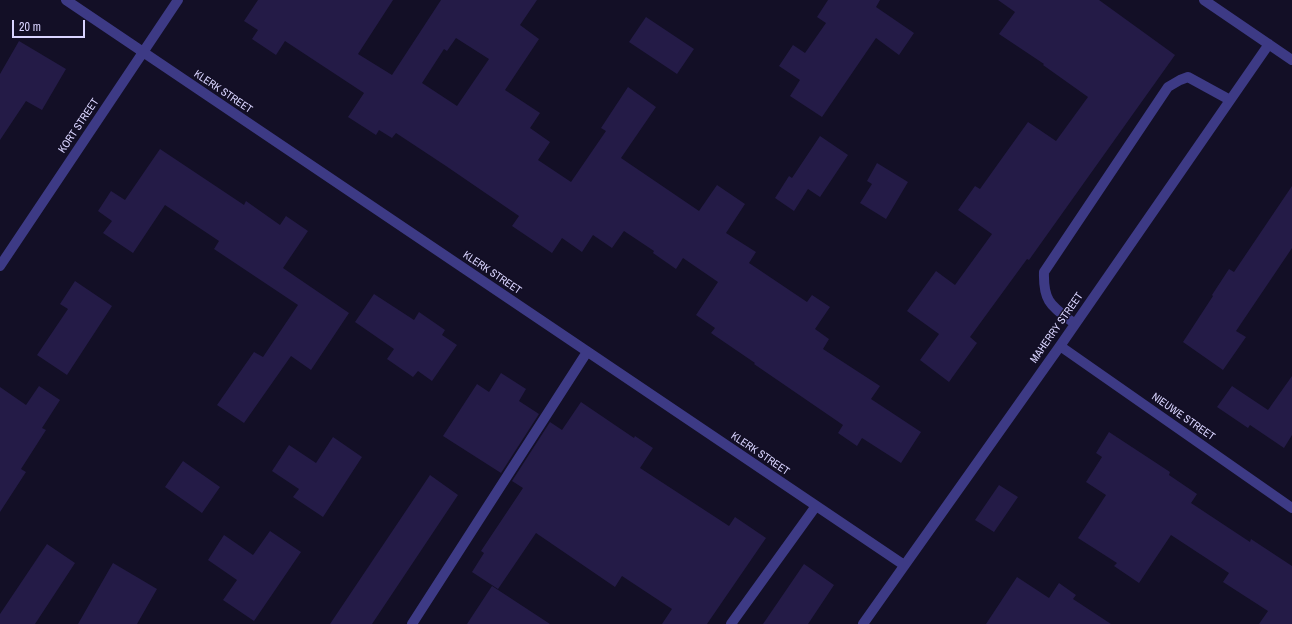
<!DOCTYPE html>
<style>
body{margin:0}
#map{position:relative;width:1292px;height:624px;overflow:hidden;background:#130f26;font-family:"Archivo Narrow",sans-serif}
canvas{display:block}
.scale{position:absolute;left:12px;top:20px;width:73px;height:18px;box-sizing:border-box;border:2px solid #d9d4ff;border-top:0;padding-left:5px;font-size:12px;line-height:14px;white-space:nowrap;color:#d9d4ff;-webkit-text-stroke:3px #130f26;paint-order:stroke}
</style>
<div id="map">
<canvas width="1292" height="624"></canvas>
<div class="scale">20 m</div>
</div>
<script>
const context = document.querySelector('canvas').getContext('2d');
context.lineJoin = 'round';
function fillPath(path, color) { context.fillStyle = color; context.fill(path, 'evenodd'); }
function strokePath(path, color, width, dash) { context.strokeStyle = color; context.lineWidth = width; context.lineCap = dash ? 'butt' : 'round'; context.setLineDash(dash || []); context.stroke(path); }
function label(font, color, halo, rows, align = 'center') {
  context.font = font + ' "Archivo Narrow",sans-serif'; context.lineWidth = 3; context.setLineDash([]); context.textBaseline = 'middle'; context.strokeStyle = halo; context.fillStyle = color; for (const [text, x, y, turn = 0] of rows) {
    context.save(); context.translate(x, y); context.rotate((+turn || 0) * Math.PI / 180); context.textAlign = isNaN(turn) ? turn : align; if (halo) context.strokeText(text, 0, 0); context.fillText(text, 0, 0); context.restore();
  }
}
fillPath(new Path2D(`
 M 258,0 L 393,0 L 358,54 L 392,75 L 441,0 L 537,0 L 520,25 L 539,39 L 505,90 L 540,113 L 530,128 L 550,142 L 538,160 L 571,182 L 606,131 L 601,128 L 628,87 L 656,107 L 621,158 L 699,211 L 717,185 L 745,204 L 726,233 L 756,252 L 749,263 L 807,302 L 812,295 L 830,307 L 815,329 L 829,339 L 823,349 L 880,386 L 871,399 L 921,432 L 901,463 L 862,438 L 857,446 L 838,433 L 843,425 L 754,364 L 755,363 L 711,333 L 715,328 L 696,315 L 718,282 L 683,258 L 676,269 L 653,253 L 654,251 L 624,231 L 612,248 L 593,235 L 582,252 L 562,238 L 552,253 L 512,226 L 519,216 L 446,166 L 396,133 L 392,138 L 379,130 L 376,135 L 348,117 L 364,93 L 285,41 L 276,55 L 252,39 L 258,30 L 244,21 ZM 456,38 L 489,59 L 457,106 L 422,83 L 444,49 L 447,51 Z
 M 828,0 L 880,0 L 876,7 L 914,33 L 899,55 L 876,38 L 822,117 L 790,96 L 800,80 L 779,66 L 793,45 L 805,53 L 826,23 L 817,17 Z
 M 998,0 L 1099,0 L 1175,55 L 1029,260 L 1027,259 L 970,337 L 977,343 L 949,382 L 920,360 L 939,334 L 907,311 L 936,271 L 955,285 L 992,234 L 958,210 L 975,186 L 980,189 L 1028,122 L 1056,141 L 1088,97 L 1043,65 L 1044,64 L 999,34 L 1015,12 Z
 M 646,17 L 694,49 L 677,74 L 629,42 Z
 M 19,41 L 66,69 L 42,110 L 26,101 L 0,140 L 0,74 Z
 M 820,136 L 848,155 L 820,197 L 808,189 L 794,211 L 775,198 L 789,176 L 792,178 Z
 M 160,149 L 244,205 L 246,201 L 280,225 L 286,216 L 308,231 L 283,268 L 349,313 L 311,370 L 291,356 L 244,423 L 217,405 L 254,352 L 263,357 L 298,305 L 214,249 L 219,241 L 165,205 L 133,253 L 103,233 L 112,221 L 98,211 L 111,191 L 125,200 Z
 M 877,163 L 908,182 L 886,219 L 860,203 L 872,184 L 867,181 Z
 M 1292,186 L 1292,248 L 1236,331 L 1246,337 L 1223,370 L 1183,342 L 1213,296 L 1212,295 L 1229,269 L 1234,272 Z
 M 75,281 L 112,306 L 67,375 L 37,355 L 68,309 L 60,304 Z
 M 374,294 L 414,320 L 419,312 L 445,330 L 442,335 L 457,345 L 432,381 L 418,371 L 413,377 L 387,359 L 394,349 L 355,322 Z
 M 501,373 L 526,389 L 519,401 L 539,414 L 501,473 L 443,436 L 477,384 L 489,392 Z
 M 1292,376 L 1292,435 L 1284,448 L 1250,425 L 1248,428 L 1217,407 L 1232,386 L 1268,410 Z
 M 39,386 L 60,400 L 42,428 L 46,430 L 21,469 L 26,472 L 0,512 L 0,387 L 26,405 Z
 M 581,402 L 634,438 L 635,436 L 653,448 L 640,468 L 729,526 L 735,517 L 766,538 L 707,624 L 662,624 L 672,609 L 622,576 L 615,587 L 536,533 L 498,589 L 472,572 L 484,553 L 481,551 L 523,488 L 512,481 L 550,422 L 562,430 Z
 M 1109,432 L 1170,472 L 1169,475 L 1197,494 L 1191,503 L 1250,542 L 1251,539 L 1292,566 L 1292,624 L 1259,624 L 1268,611 L 1223,582 L 1229,573 L 1171,535 L 1139,583 L 1114,566 L 1117,563 L 1078,538 L 1106,495 L 1086,482 L 1102,457 L 1096,453 Z
 M 333,437 L 362,457 L 323,517 L 293,497 L 299,489 L 272,471 L 289,445 L 316,463 Z
 M 183,461 L 220,487 L 202,513 L 165,487 Z
 M 430,475 L 458,495 L 372,624 L 330,624 Z
 M 999,485 L 1018,497 L 994,532 L 975,520 Z
 M 270,531 L 301,552 L 254,621 L 223,600 L 237,580 L 208,560 L 224,535 L 253,555 Z
 M 47,544 L 75,563 L 35,624 L 0,624 L 0,614 Z
 M 113,563 L 157,589 L 137,624 L 78,624 Z
 M 804,564 L 834,585 L 808,624 L 763,624 Z
 M 1017,577 L 1049,598 L 1059,583 L 1076,595 L 1073,599 L 1111,624 L 986,624 Z
 M 492,586 L 550,624 L 467,624 Z`), '#241b47');
strokePath(new Path2D(`
 M 66,0 L 904,565
 M 1204,0 L 1292,60
 M 0,266 L 178,0
 M 1075,324 C 1052,306 1043,303 1044,272 L 1168,87 L 1180,80 L 1188,77 L 1230,100
 M 1060,346 L 1292,508
 M 412,624 L 587,352
 M 731,624 L 816,506
 M 863,624 L 1060,346 L 1269,44`), '#3d3a85', 10);
label('11px', '#d9d4ff', '#130f26', [
 ["KLERK STREET",223,92,34],
 ["KORT STREET",79,126,-56],
 ["KLERK STREET",492,273,34],
 ["MAHERRY STREET",1057,328,-55],
 ["NIEUWE STREET",1183,417,35],
 ["KLERK STREET",760,454,34]
]);
</script>
